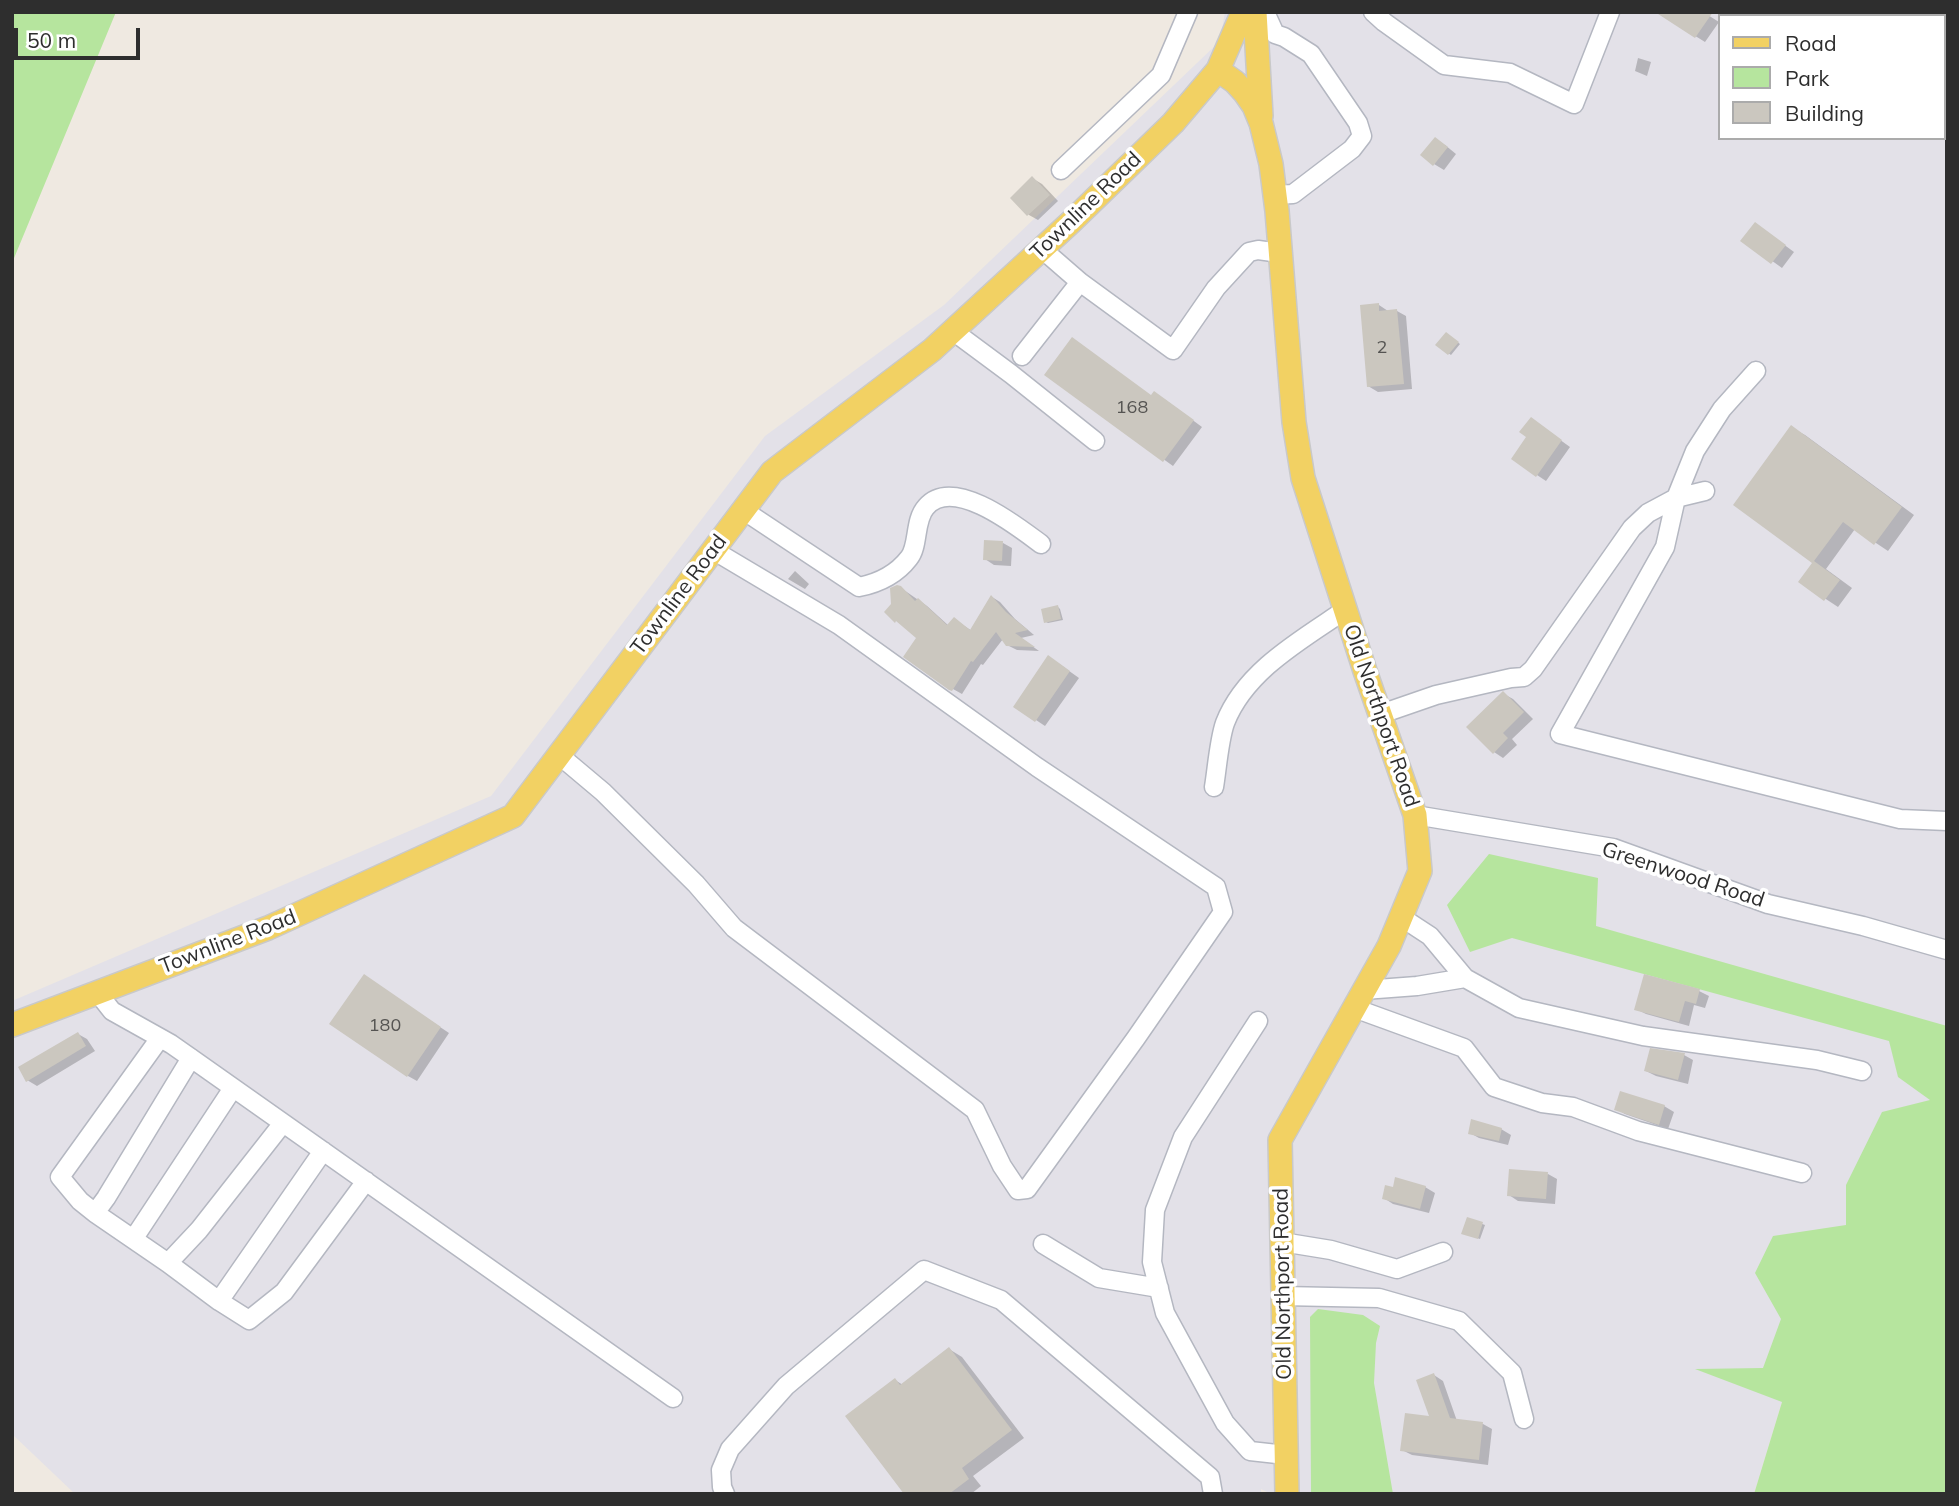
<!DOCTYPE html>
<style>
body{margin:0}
#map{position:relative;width:1959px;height:1506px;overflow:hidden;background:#efe9e1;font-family:Mulish,sans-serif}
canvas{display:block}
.frame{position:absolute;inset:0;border:14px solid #2e2e2e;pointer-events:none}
.legend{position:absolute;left:1718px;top:14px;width:228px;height:126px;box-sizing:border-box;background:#fff;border:2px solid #ababab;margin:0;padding:9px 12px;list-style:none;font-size:21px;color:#2e2e2e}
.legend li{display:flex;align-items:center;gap:14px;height:35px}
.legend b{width:35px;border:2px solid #ababab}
.scale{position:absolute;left:14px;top:28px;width:126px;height:32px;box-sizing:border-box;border:4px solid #2e2e2e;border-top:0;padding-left:9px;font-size:21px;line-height:24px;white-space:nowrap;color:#2e2e2e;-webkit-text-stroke:5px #fff;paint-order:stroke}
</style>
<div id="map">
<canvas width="1959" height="1506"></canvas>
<div class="frame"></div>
<ul class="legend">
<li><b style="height:9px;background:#f2d163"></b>Road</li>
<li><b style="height:19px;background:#b6e59e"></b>Park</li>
<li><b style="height:19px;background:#cbc7bf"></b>Building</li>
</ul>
<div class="scale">50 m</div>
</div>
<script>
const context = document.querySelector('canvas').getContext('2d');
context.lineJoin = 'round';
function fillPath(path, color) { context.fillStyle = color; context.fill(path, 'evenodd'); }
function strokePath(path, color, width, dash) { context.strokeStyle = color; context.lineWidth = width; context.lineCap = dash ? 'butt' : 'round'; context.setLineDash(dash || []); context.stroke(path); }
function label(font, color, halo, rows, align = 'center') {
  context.font = font + ' Mulish,sans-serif'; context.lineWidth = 7; context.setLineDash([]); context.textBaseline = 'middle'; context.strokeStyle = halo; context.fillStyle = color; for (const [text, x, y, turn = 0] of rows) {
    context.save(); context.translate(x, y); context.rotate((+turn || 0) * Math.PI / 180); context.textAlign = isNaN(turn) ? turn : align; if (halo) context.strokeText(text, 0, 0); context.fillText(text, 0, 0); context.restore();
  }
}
fillPath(new Path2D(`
 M 1225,12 L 1947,12 L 1947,1447 L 1782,1402 L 1754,1494 L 1271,1494 L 1261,1489 L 1261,1494 L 75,1494 L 12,1434 L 12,1001 L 491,796 L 765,436 L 944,305 L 1220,41 ZM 1719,16 L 1943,16 L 1943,138 L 1719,138 Z`), '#e3e1e8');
fillPath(new Path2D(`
 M 12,12 L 116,12 L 12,263 Z
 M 1489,854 L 1598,878 L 1596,926 L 1947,1026 L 1947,1494 L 1754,1494 L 1782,1402 L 1695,1369 L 1763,1368 L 1781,1319 L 1755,1273 L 1773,1236 L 1846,1225 L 1846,1185 L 1882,1112 L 1930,1100 L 1898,1077 L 1889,1041 L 1512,938 L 1470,952 L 1447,905 Z
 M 1318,1309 L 1363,1315 L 1380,1326 L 1376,1343 L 1374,1383 L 1393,1494 L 1311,1494 L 1310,1317 Z`), '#b6e59e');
fillPath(new Path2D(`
 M 1703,12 L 1719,22 L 1705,42 L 1668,19 Z
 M 1638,58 L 1651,62 L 1647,76 L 1635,71 Z
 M 1445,145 L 1456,154 L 1444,170 L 1434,164 Z
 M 1032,178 L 1042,184 L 1058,201 L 1038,220 L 1029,215 L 1012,198 Z
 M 1764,230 L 1794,252 L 1782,268 L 1743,240 Z
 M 1379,305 L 1388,311 L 1397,311 L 1406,316 L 1412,389 L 1378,392 L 1368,386 Z
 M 1446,334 L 1460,344 L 1451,355 L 1438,345 Z
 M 1046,375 L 1164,399 L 1202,427 L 1173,466 Z
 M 1531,419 L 1570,447 L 1546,481 L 1537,475 L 1529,437 Z
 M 1792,428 L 1805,435 L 1914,515 L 1888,551 L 1855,529 L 1826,569 L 1852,588 L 1838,607 L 1800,582 L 1814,563 Z
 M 1003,543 L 1012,548 L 1011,566 L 994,565 L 985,559 Z
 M 795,571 L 809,584 L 805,589 L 788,579 Z
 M 901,588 L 927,606 L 949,626 L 954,619 L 972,631 L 992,597 L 1000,602 L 1015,619 L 1034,635 L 1021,638 L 1039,651 L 1017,650 L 1007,645 L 1003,639 L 983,665 L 981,664 L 962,694 L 953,689 L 918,637 L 886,612 L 893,605 Z
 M 1058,607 L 1060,609 L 1063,620 L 1048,623 L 1046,622 Z
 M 1058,663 L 1079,678 L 1045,726 L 1015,706 Z
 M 1504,694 L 1513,699 L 1533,719 L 1512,739 L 1517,745 L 1503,758 L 1494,752 Z
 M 373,982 L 449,1033 L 417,1081 L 408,1076 Z
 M 1699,991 L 1709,996 L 1705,1008 L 1694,1005 L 1689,1026 L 1646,1014 L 1636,1009 Z
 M 78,1034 L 87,1039 L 95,1051 L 37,1086 L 27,1080 Z
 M 1684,1055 L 1693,1060 L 1688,1084 L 1656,1076 L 1646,1071 Z
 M 1664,1106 L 1674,1112 L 1668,1129 L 1625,1114 L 1616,1109 Z
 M 1501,1129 L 1511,1135 L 1508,1145 L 1479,1138 L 1470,1133 Z
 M 1548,1174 L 1557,1179 L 1555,1204 L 1518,1201 L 1509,1195 Z
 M 1425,1187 L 1435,1193 L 1429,1213 L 1393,1204 L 1384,1198 Z
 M 1468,1219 L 1485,1225 L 1480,1239 L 1466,1234 Z
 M 949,1349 L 962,1357 L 1024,1438 L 973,1476 L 981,1486 L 971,1494 L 906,1494 L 895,1380 L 903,1385 Z
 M 1434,1375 L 1443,1381 L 1457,1421 L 1483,1424 L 1492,1429 L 1488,1465 L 1412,1455 L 1402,1450 L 1432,1418 Z`), '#0003');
fillPath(new Path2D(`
 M 1655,12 L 1713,12 L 1695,38 Z
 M 1435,137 L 1448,147 L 1433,166 L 1420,155 Z
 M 1032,176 L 1050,195 L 1027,216 L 1010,198 Z
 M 1755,222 L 1786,245 L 1771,264 L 1740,241 Z
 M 1379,303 L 1379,311 L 1397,309 L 1404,384 L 1367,387 L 1360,305 Z
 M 1446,332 L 1459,342 L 1448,355 L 1435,345 Z
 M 1072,337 L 1151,395 L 1154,391 L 1194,420 L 1163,462 L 1044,375 Z
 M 1531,417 L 1562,440 L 1536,477 L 1511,459 L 1526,437 L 1519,432 Z
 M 1791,425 L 1902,507 L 1874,545 L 1843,522 L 1814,561 L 1840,580 L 1824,601 L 1798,582 L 1812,563 L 1733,505 Z
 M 984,540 L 1003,541 L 1002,561 L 983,560 Z
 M 897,585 L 901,586 L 915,601 L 918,598 L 947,625 L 954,617 L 970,630 L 991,595 L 1006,612 L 1028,630 L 1015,633 L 1035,647 L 1006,646 L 996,632 L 973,662 L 971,661 L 952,691 L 949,690 L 903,657 L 916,638 L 896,621 L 895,623 L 884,612 L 891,604 L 890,588 Z
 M 1058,605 L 1061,619 L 1044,623 L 1041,609 Z
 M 1048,655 L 1070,671 L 1035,722 L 1013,707 Z
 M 1503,691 L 1524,712 L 1503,733 L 1508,738 L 1493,754 L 1466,727 Z
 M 364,974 L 441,1027 L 407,1077 L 329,1024 Z
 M 1644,974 L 1700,989 L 1696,1004 L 1685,1001 L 1679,1022 L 1634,1010 Z
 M 78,1032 L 86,1046 L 26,1082 L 18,1067 Z
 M 1650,1048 L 1685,1053 L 1678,1080 L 1644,1071 Z
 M 1620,1091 L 1665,1105 L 1659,1125 L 1614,1110 Z
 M 1471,1119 L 1502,1128 L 1499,1141 L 1468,1134 Z
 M 1509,1169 L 1548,1172 L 1546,1199 L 1507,1196 Z
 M 1395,1177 L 1426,1186 L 1420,1209 L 1382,1199 L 1385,1185 L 1393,1187 Z
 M 1467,1217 L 1483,1222 L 1478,1239 L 1461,1234 Z
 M 949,1347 L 1012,1430 L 962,1468 L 969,1479 L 949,1494 L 904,1494 L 845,1416 L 895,1378 L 900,1385 Z
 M 1434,1373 L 1450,1418 L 1483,1422 L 1479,1460 L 1400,1451 L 1405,1413 L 1429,1416 L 1416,1380 Z`), '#cbc7bf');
const minor = new Path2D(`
 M 1265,12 L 1275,34 L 1284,37 L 1311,54 L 1358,123 L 1362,136 L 1352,149 L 1293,194 L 1275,195
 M 1373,12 L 1384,22 L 1444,65 L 1510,73 L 1574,104 L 1610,12
 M 1061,170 L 1161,75 L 1188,12
 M 1042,249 L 1080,282 L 1173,350 L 1216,288 L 1249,252 L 1258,250 L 1280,253
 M 953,331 L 1011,374 L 1095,441
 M 1022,356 L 1080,282
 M 1756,371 L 1722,409 L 1695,451 L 1676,498 L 1665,547 L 1560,734 L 1900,819 L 1947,821
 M 743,510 L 859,587 C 879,583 896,575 909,558 C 919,546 914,520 926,507 C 953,475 1018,527 1041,544
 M 1381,714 L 1436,695 L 1511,678 L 1524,677 L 1533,669 L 1632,528 L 1648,513 L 1676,498 L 1705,491
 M 559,755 L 603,792 L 696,884 L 734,928 L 975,1110 L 1002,1166 L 1018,1190 L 1027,1189 L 1136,1038 L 1223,912 L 1216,887 L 1037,767 L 839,625 L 713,550
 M 1214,787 C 1217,769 1219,740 1225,723 C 1245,671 1301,640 1345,610
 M 1415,815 L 1613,848 L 1768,904 L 1863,926 L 1947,950
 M 1465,978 L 1519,1008 L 1643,1036 L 1817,1060 L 1862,1071
 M 1364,990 L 1417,986 L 1465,978 L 1430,936 L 1401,917
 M 97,992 L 112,1011 L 171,1044 L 191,1058 L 673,1398
 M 1354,1008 L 1464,1048 L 1494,1087 L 1542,1103 L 1573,1107 L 1638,1131 L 1802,1173
 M 1258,1021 L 1183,1137 L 1155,1210 L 1152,1262 L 1165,1313 L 1225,1423 L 1250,1451 L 1286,1455
 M 191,1058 L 106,1198 L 95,1213 L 168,1263 L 199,1230 L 283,1123
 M 95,1213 L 80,1201 L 60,1177 L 160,1038
 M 134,1238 L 233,1088
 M 1282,1242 L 1331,1250 L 1397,1269 L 1443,1252
 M 1043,1244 L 1099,1278 L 1159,1288
 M 168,1263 L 219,1301 L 249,1320 L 284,1292 L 366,1181
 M 1283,1296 L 1379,1298 L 1459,1321 L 1512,1373 L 1524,1419
 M 219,1301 L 323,1151
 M 725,1494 L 722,1487 L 721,1470 L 730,1449 L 786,1386 L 924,1270 L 1001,1300 L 1210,1477 L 1213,1494`);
const major = new Path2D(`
 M 1255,12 L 1261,116
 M 1218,70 L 1235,82 L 1245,93 L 1254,106 L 1261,123 L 1271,164 L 1277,211 L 1294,422 L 1303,478 L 1365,671 L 1415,815 L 1420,871 L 1389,946 L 1280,1140 L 1287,1494
 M 12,1025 L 268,928 L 513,816 L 772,472 L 932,350 L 1071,222 L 1173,123 L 1218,70 L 1243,12`);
strokePath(minor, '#b4b7c1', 21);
strokePath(major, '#c9c9c9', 26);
strokePath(minor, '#fff', 18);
strokePath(major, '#f2d163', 23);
label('18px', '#555452', null, [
 ["2",1382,348],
 ["168",1132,408],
 ["180",385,1026]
]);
label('21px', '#2e2e2e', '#fff', [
 ["Townline Road",1086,206,-44],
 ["Townline Road",679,595,-53],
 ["Old Northport Road",1381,716,71],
 ["Greenwood Road",1683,875,18],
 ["Townline Road",228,942,-21],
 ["Old Northport Road",1283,1284,-91]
]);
</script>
